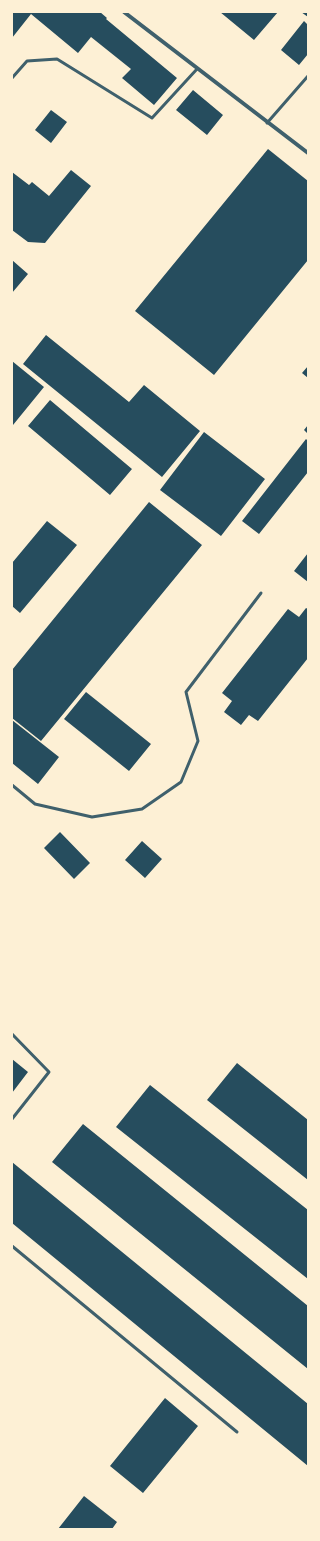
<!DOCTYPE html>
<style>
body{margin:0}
#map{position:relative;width:320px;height:1541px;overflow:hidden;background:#fdf0d5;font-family:Barlow,sans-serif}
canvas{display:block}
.frame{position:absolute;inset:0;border:13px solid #fdf0d5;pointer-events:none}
</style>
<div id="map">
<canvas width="320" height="1541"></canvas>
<div class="frame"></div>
</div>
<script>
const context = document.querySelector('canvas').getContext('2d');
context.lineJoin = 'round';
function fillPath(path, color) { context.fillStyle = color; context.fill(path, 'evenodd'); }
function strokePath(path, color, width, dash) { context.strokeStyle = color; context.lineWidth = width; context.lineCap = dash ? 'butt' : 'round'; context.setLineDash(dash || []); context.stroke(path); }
fillPath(new Path2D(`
 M 12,12 L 100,12 L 107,18 L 106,19 L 177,78 L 154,105 L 122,78 L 131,69 L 91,37 L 78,53 L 31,14 L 12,38 Z
 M 220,12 L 278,12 L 254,40 Z
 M 301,12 L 308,12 L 308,17 Z
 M 304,21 L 308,25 L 308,54 L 299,65 L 281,50 Z
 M 193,90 L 223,115 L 207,135 L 176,110 Z
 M 51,110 L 67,122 L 51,143 L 35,130 Z
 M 268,149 L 308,181 L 308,260 L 214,375 L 135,311 Z
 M 71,170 L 91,186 L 45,243 L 28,242 L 12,230 L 12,172 L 29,185 L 32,182 L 49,196 Z
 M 12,260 L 28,274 L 12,293 Z
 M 46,335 L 129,402 L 144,385 L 200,431 L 162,477 L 23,364 Z
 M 12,361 L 44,387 L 13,425 L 12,424 Z
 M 308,366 L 308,378 L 302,373 Z
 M 50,400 L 132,469 L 110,495 L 28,426 Z
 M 308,425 L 308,434 L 304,430 Z
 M 204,432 L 265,479 L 221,536 L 160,490 Z
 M 306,439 L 308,441 L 308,472 L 259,534 L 242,521 Z
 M 149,502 L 202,545 L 41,741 L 12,718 L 12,670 Z
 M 47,521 L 77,545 L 20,613 L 12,606 L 12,563 Z
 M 308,553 L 308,582 L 294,571 Z
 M 306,608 L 308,609 L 308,658 L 258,721 L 249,715 L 241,725 L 224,712 L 232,701 L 222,693 L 288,609 L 299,617 Z
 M 86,692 L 151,744 L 129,771 L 64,719 Z
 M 12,720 L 59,757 L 38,784 L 12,763 Z
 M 60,832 L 90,863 L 74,879 L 44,848 Z
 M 142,841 L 162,859 L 145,878 L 125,860 Z
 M 12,1059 L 28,1072 L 12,1093 Z
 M 237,1063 L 308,1120 L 308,1180 L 207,1100 Z
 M 150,1085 L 308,1210 L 308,1279 L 116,1127 Z
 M 83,1124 L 308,1306 L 308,1369 L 52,1162 Z
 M 12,1162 L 308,1404 L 308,1466 L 12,1223 Z
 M 165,1398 L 198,1426 L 143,1493 L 110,1466 Z
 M 84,1496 L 117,1522 L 112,1529 L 58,1529 Z`), '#264d5e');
strokePath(new Path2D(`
 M 12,78 L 27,61 L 57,59 L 152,118 L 197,69
 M 267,123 L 308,76
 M 12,785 L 35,804 L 92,817 L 142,809 L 181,782 L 198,741 L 186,692 L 261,593
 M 12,1034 L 49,1072 L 12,1119
 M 12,1246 L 237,1432`), '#3f606c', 3);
strokePath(new Path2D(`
 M 124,12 L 308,153`), '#3f606c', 4);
</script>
